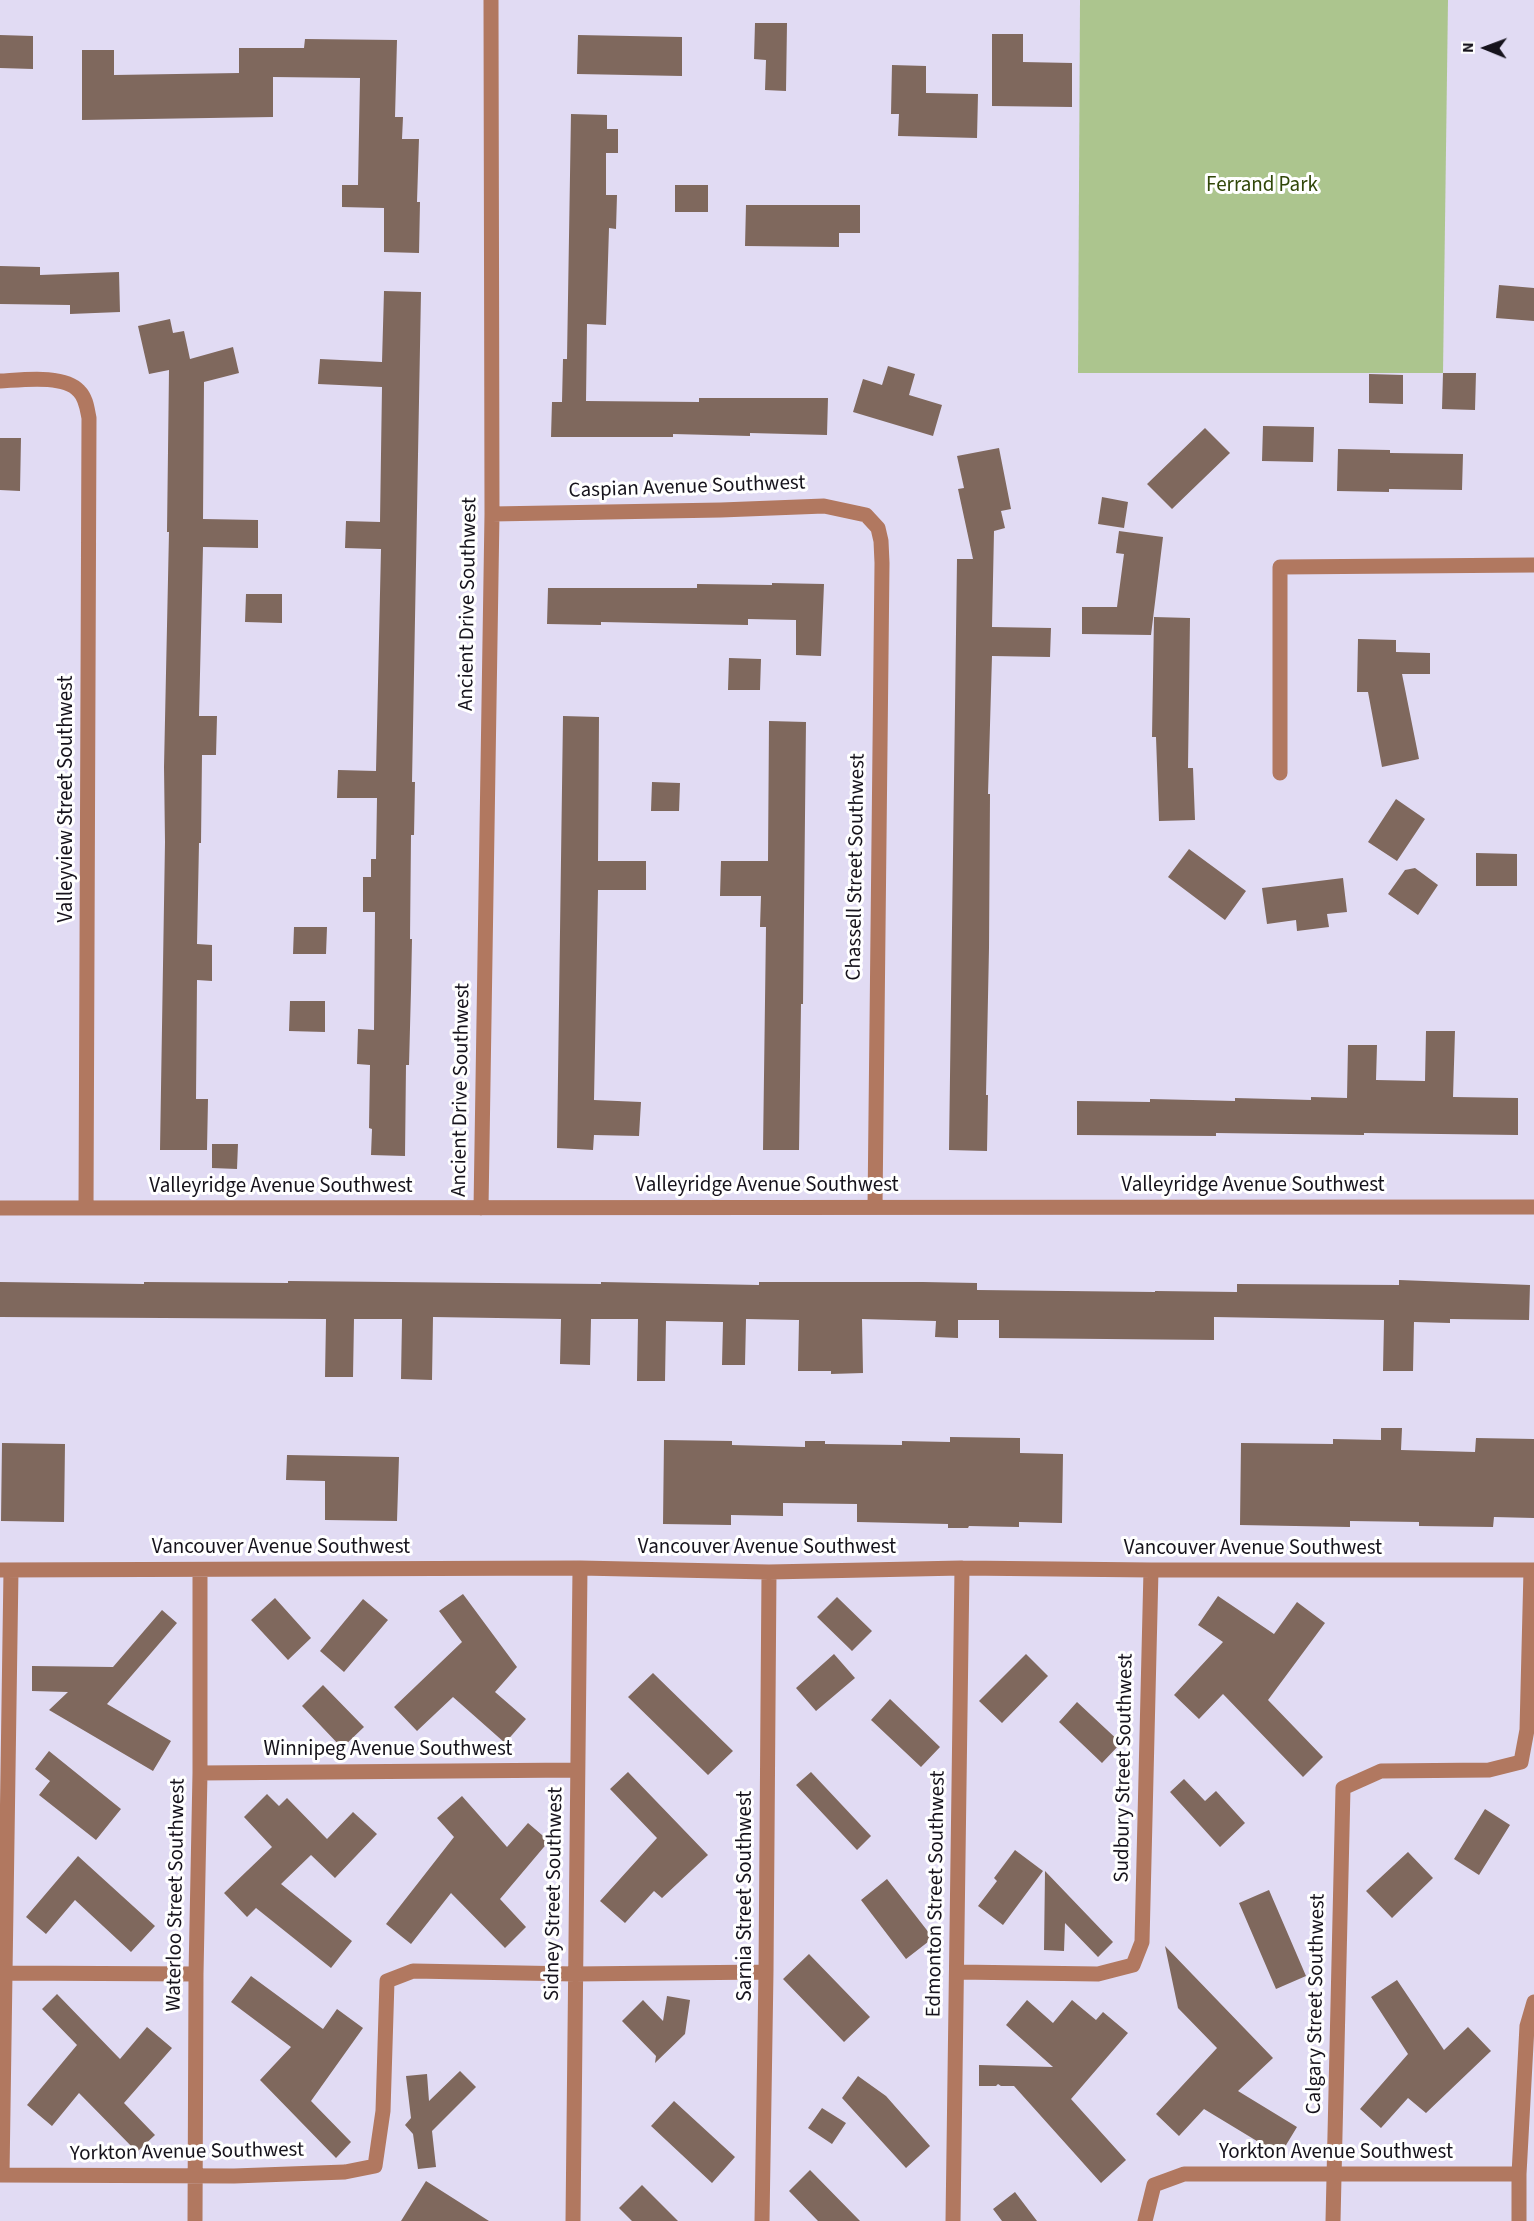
<!DOCTYPE html>
<style>
body{margin:0}
#map{position:relative;width:1534px;height:2221px;overflow:hidden;background:#e1dbf3;font-family:"Source Sans 3",sans-serif}
canvas{display:block}
.north{position:absolute;left:1456px;top:18px;width:60px;height:60px;-webkit-text-stroke:4px #fff;paint-order:stroke;rotate:271deg;font-size:16px;font-weight:700;line-height:24px;text-align:center;color:#16131c}
.north::after{content:'';display:block;margin:auto;width:21px;height:27px;background:#16131c;clip-path:polygon(50% 0,100% 100%,50% 72%,0 100%)}
</style>
<div id="map">
<canvas width="1534" height="2221"></canvas>
<div class="north">N</div>
</div>
<script>
const context = document.querySelector('canvas').getContext('2d');
context.lineJoin = 'round';
function fillPath(path, color) { context.fillStyle = color; context.fill(path, 'evenodd'); }
function strokePath(path, color, width, dash) { context.strokeStyle = color; context.lineWidth = width; context.lineCap = dash ? 'butt' : 'round'; context.setLineDash(dash || []); context.stroke(path); }
function label(font, color, halo, rows, align = 'center') {
  context.font = font + ' "Source Sans 3",sans-serif'; context.lineWidth = 6; context.setLineDash([]); context.textBaseline = 'middle'; context.strokeStyle = halo; context.fillStyle = color; for (const [text, x, y, turn = 0] of rows) {
    context.save(); context.translate(x, y); context.rotate((+turn || 0) * Math.PI / 180); context.textAlign = isNaN(turn) ? turn : align; if (halo) context.strokeText(text, 0, 0); context.fillText(text, 0, 0); context.restore();
  }
}
fillPath(new Path2D(`
 M 1080,0 L 1448,0 L 1443,373 L 1078,373 Z`), '#acc58e');
fillPath(new Path2D(`
 M 755,23 L 787,23 L 786,91 L 765,90 L 766,60 L 754,59 Z
 M 992,34 L 1023,34 L 1023,62 L 1072,63 L 1072,107 L 992,106 Z
 M 0,35 L 33,36 L 33,69 L 0,68 Z
 M 578,35 L 682,37 L 682,76 L 577,74 Z
 M 305,39 L 397,40 L 395,117 L 403,117 L 402,139 L 419,139 L 417,202 L 420,202 L 419,253 L 384,252 L 384,208 L 342,207 L 342,185 L 358,185 L 360,78 L 273,77 L 273,117 L 82,120 L 82,50 L 114,50 L 114,75 L 239,73 L 239,48 L 304,48 Z
 M 892,65 L 926,66 L 926,93 L 978,94 L 977,138 L 898,136 L 899,114 L 891,114 Z
 M 571,114 L 607,115 L 607,129 L 618,129 L 618,153 L 606,153 L 606,195 L 617,195 L 616,229 L 609,228 L 606,325 L 587,324 L 586,401 L 699,402 L 699,398 L 828,398 L 827,435 L 750,433 L 750,436 L 673,434 L 673,437 L 551,437 L 552,402 L 562,402 L 563,359 L 567,359 Z
 M 675,185 L 708,185 L 708,212 L 675,212 Z
 M 746,205 L 860,205 L 860,233 L 839,233 L 839,247 L 745,246 Z
 M 0,266 L 40,267 L 40,275 L 119,272 L 120,312 L 70,314 L 70,305 L 0,304 Z
 M 1499,285 L 1534,288 L 1534,321 L 1496,318 Z
 M 384,291 L 421,292 L 412,782 L 415,782 L 414,835 L 411,835 L 410,939 L 412,939 L 411,990 L 409,1065 L 406,1065 L 405,1156 L 371,1155 L 372,1129 L 369,1128 L 370,1065 L 357,1064 L 358,1029 L 374,1030 L 375,912 L 363,912 L 363,877 L 371,877 L 371,859 L 376,859 L 377,798 L 337,798 L 338,770 L 376,771 L 381,549 L 345,548 L 346,521 L 380,522 L 382,387 L 318,384 L 320,359 L 382,362 Z
 M 170,319 L 173,333 L 184,331 L 190,359 L 233,347 L 239,373 L 204,382 L 203,519 L 258,520 L 258,548 L 203,547 L 199,716 L 217,716 L 216,755 L 202,755 L 201,843 L 199,843 L 197,944 L 212,945 L 212,981 L 197,980 L 196,1099 L 208,1099 L 207,1150 L 160,1150 L 165,842 L 164,767 L 169,532 L 167,532 L 169,370 L 149,374 L 138,326 Z
 M 888,366 L 915,374 L 909,395 L 942,405 L 933,436 L 853,412 L 863,379 L 882,385 Z
 M 1443,373 L 1476,373 L 1475,410 L 1442,409 Z
 M 1369,374 L 1403,375 L 1403,404 L 1369,403 Z
 M 1263,426 L 1314,427 L 1313,462 L 1262,461 Z
 M 1205,428 L 1230,453 L 1172,509 L 1147,484 Z
 M 0,438 L 21,438 L 20,491 L 0,490 Z
 M 999,448 L 1011,509 L 1001,511 L 1005,528 L 994,531 L 992,627 L 1051,628 L 1050,657 L 992,656 L 988,794 L 990,794 L 989,948 L 986,1095 L 988,1095 L 987,1151 L 949,1150 L 957,559 L 973,559 L 958,489 L 964,488 L 957,456 Z
 M 1338,449 L 1390,450 L 1390,453 L 1463,454 L 1462,490 L 1389,489 L 1389,492 L 1337,491 Z
 M 1102,497 L 1128,502 L 1124,528 L 1098,524 Z
 M 1119,531 L 1163,537 L 1151,635 L 1082,634 L 1082,607 L 1117,607 L 1124,554 L 1116,553 Z
 M 772,583 L 824,584 L 821,656 L 796,655 L 796,620 L 748,619 L 748,625 L 601,622 L 601,625 L 547,624 L 548,588 L 697,588 L 697,584 L 772,585 Z
 M 246,594 L 282,594 L 282,623 L 245,622 Z
 M 1154,617 L 1190,618 L 1188,768 L 1193,768 L 1195,820 L 1159,821 L 1156,737 L 1152,737 Z
 M 1358,639 L 1396,640 L 1396,652 L 1430,653 L 1430,674 L 1402,674 L 1419,759 L 1382,767 L 1368,692 L 1357,692 Z
 M 729,658 L 761,659 L 760,690 L 728,690 Z
 M 563,716 L 599,717 L 598,861 L 646,861 L 646,890 L 598,890 L 594,1100 L 641,1102 L 639,1136 L 594,1135 L 593,1150 L 557,1148 Z
 M 769,721 L 806,722 L 803,1004 L 801,1004 L 799,1150 L 763,1150 L 766,927 L 760,927 L 761,896 L 720,896 L 721,861 L 768,861 Z
 M 652,782 L 680,783 L 679,811 L 651,811 Z
 M 1396,799 L 1425,819 L 1397,861 L 1368,842 Z
 M 1189,849 L 1246,891 L 1225,920 L 1168,877 Z
 M 1476,853 L 1517,854 L 1517,886 L 1476,886 Z
 M 1415,868 L 1438,885 L 1418,915 L 1388,894 L 1405,870 Z
 M 1343,878 L 1347,912 L 1327,914 L 1329,927 L 1297,931 L 1296,920 L 1267,924 L 1262,888 Z
 M 294,927 L 327,927 L 326,954 L 293,954 Z
 M 290,1001 L 325,1001 L 325,1032 L 289,1031 Z
 M 1426,1031 L 1455,1031 L 1453,1097 L 1518,1098 L 1518,1135 L 1364,1133 L 1364,1135 L 1216,1133 L 1216,1136 L 1077,1135 L 1077,1101 L 1150,1102 L 1150,1099 L 1235,1101 L 1235,1098 L 1311,1100 L 1311,1097 L 1347,1098 L 1348,1045 L 1377,1045 L 1376,1080 L 1425,1081 Z
 M 212,1144 L 238,1144 L 237,1169 L 212,1168 Z
 M 1399,1280 L 1530,1285 L 1529,1320 L 1450,1319 L 1450,1323 L 1414,1322 L 1413,1371 L 1383,1371 L 1384,1320 L 1214,1317 L 1214,1340 L 999,1338 L 999,1320 L 958,1320 L 958,1338 L 935,1337 L 936,1321 L 862,1319 L 863,1373 L 831,1374 L 831,1371 L 798,1371 L 799,1320 L 746,1319 L 745,1365 L 722,1365 L 723,1322 L 666,1321 L 665,1381 L 637,1381 L 638,1319 L 591,1319 L 590,1365 L 560,1364 L 561,1319 L 433,1317 L 432,1380 L 401,1379 L 402,1319 L 354,1319 L 353,1377 L 325,1377 L 326,1319 L 0,1317 L 0,1282 L 144,1284 L 144,1282 L 288,1283 L 288,1281 L 601,1284 L 601,1282 L 759,1285 L 759,1282 L 923,1282 L 977,1283 L 977,1290 L 1155,1292 L 1155,1291 L 1237,1292 L 1237,1284 L 1399,1285 Z
 M 1381,1428 L 1402,1428 L 1401,1450 L 1475,1452 L 1476,1438 L 1534,1439 L 1534,1518 L 1494,1517 L 1493,1527 L 1419,1526 L 1419,1522 L 1350,1521 L 1350,1527 L 1240,1525 L 1241,1443 L 1333,1444 L 1333,1439 L 1381,1440 Z
 M 950,1437 L 1020,1438 L 1020,1453 L 1063,1454 L 1062,1523 L 1019,1522 L 1019,1527 L 969,1526 L 968,1528 L 948,1528 L 948,1524 L 857,1522 L 857,1504 L 783,1503 L 783,1516 L 731,1515 L 731,1525 L 663,1524 L 664,1440 L 732,1441 L 732,1445 L 805,1447 L 805,1441 L 825,1441 L 825,1444 L 902,1445 L 902,1441 L 950,1442 Z
 M 2,1443 L 65,1444 L 64,1522 L 1,1521 Z
 M 287,1455 L 399,1457 L 397,1521 L 325,1520 L 325,1481 L 286,1480 Z
 M 463,1594 L 517,1667 L 495,1692 L 526,1719 L 505,1743 L 453,1697 L 417,1731 L 394,1707 L 462,1642 L 439,1611 Z
 M 1218,1596 L 1274,1634 L 1297,1602 L 1325,1623 L 1268,1700 L 1323,1757 L 1303,1777 L 1223,1694 L 1199,1719 L 1174,1695 L 1223,1642 L 1198,1625 Z
 M 837,1597 L 872,1631 L 852,1651 L 817,1617 Z
 M 275,1598 L 311,1638 L 288,1660 L 251,1620 Z
 M 363,1599 L 388,1620 L 344,1672 L 320,1651 Z
 M 162,1610 L 177,1623 L 107,1704 L 171,1741 L 153,1771 L 49,1710 L 68,1692 L 32,1691 L 32,1666 L 113,1667 Z
 M 834,1654 L 855,1678 L 816,1711 L 796,1688 Z
 M 1026,1654 L 1048,1676 L 1002,1723 L 979,1701 Z
 M 653,1673 L 733,1751 L 708,1775 L 628,1697 Z
 M 323,1685 L 364,1727 L 342,1748 L 302,1706 Z
 M 890,1699 L 940,1747 L 921,1767 L 871,1720 Z
 M 1077,1702 L 1121,1743 L 1102,1763 L 1059,1722 Z
 M 49,1751 L 121,1809 L 96,1840 L 39,1795 L 50,1781 L 35,1769 Z
 M 628,1772 L 708,1855 L 662,1898 L 654,1891 L 625,1923 L 600,1901 L 657,1838 L 610,1789 Z
 M 811,1772 L 871,1836 L 857,1850 L 796,1785 Z
 M 1184,1779 L 1205,1801 L 1216,1791 L 1245,1823 L 1220,1847 L 1170,1792 Z
 M 267,1794 L 279,1806 L 287,1798 L 327,1839 L 353,1812 L 377,1834 L 335,1878 L 311,1855 L 281,1884 L 352,1941 L 331,1968 L 256,1908 L 247,1917 L 224,1893 L 272,1847 L 244,1817 Z
 M 462,1796 L 507,1847 L 528,1823 L 549,1841 L 500,1899 L 526,1927 L 505,1948 L 451,1893 L 411,1944 L 386,1924 L 454,1837 L 437,1818 Z
 M 1485,1809 L 1510,1825 L 1479,1875 L 1454,1859 Z
 M 1015,1850 L 1043,1871 L 1003,1925 L 978,1906 L 997,1881 L 994,1878 Z
 M 1408,1852 L 1433,1878 L 1392,1918 L 1366,1891 Z
 M 78,1856 L 155,1926 L 131,1952 L 75,1900 L 46,1934 L 26,1917 Z
 M 1045,1871 L 1113,1942 L 1098,1957 L 1065,1923 L 1064,1951 L 1044,1950 Z
 M 887,1879 L 933,1938 L 906,1959 L 861,1900 Z
 M 1269,1890 L 1306,1976 L 1276,1989 L 1239,1903 Z
 M 1165,1946 L 1273,2058 L 1238,2091 L 1297,2127 L 1280,2155 L 1204,2109 L 1179,2136 L 1156,2114 L 1217,2048 L 1178,2008 Z
 M 809,1954 L 870,2017 L 844,2042 L 783,1979 Z
 M 251,1976 L 323,2029 L 337,2009 L 363,2028 L 311,2101 L 351,2142 L 336,2158 L 260,2080 L 291,2047 L 231,2002 Z
 M 1397,1980 L 1444,2050 L 1468,2027 L 1491,2051 L 1426,2113 L 1408,2098 L 1381,2128 L 1360,2109 L 1408,2054 L 1371,1997 Z
 M 57,1994 L 120,2059 L 147,2027 L 172,2048 L 124,2103 L 155,2135 L 137,2152 L 79,2093 L 52,2126 L 27,2105 L 77,2045 L 42,2009 Z
 M 667,1996 L 690,2000 L 685,2034 L 655,2063 L 656,2056 L 622,2021 L 643,2000 L 663,2021 Z
 M 1027,2000 L 1053,2023 L 1072,2000 L 1096,2020 L 1103,2012 L 1128,2033 L 1071,2099 L 1126,2160 L 1101,2183 L 1014,2086 L 1001,2086 L 998,2084 L 996,2086 L 979,2086 L 979,2065 L 1053,2067 L 1006,2025 Z
 M 460,2071 L 476,2087 L 432,2131 L 436,2167 L 418,2169 L 413,2134 L 405,2125 L 411,2118 L 406,2076 L 427,2074 L 429,2101 Z
 M 858,2076 L 886,2096 L 930,2146 L 906,2168 L 842,2098 Z
 M 674,2101 L 735,2157 L 712,2183 L 651,2126 Z
 M 822,2108 L 846,2123 L 832,2144 L 808,2128 Z
 M 810,2170 L 860,2221 L 818,2221 L 789,2191 Z
 M 426,2181 L 489,2221 L 401,2221 Z
 M 642,2185 L 678,2221 L 632,2221 L 619,2208 Z
 M 1015,2192 L 1037,2221 L 1002,2221 L 993,2209 Z`), '#7f685d');
strokePath(new Path2D(`
 M 0,381 C 21,380 64,374 79,391 C 86,398 87,408 89,418 L 86,1208
 M 492,514 L 721,510 L 824,506 L 866,515 L 878,528 L 881,541 L 882,563 L 875,1207
 M 1280,773 L 1280,567 L 1534,565
 M 0,1208 L 1534,1207
 M 481,1208 L 492,514 L 491,0
 M 0,1570 L 580,1568 L 769,1572 L 962,1568 L 1151,1570 L 1534,1570
 M 200,1773 L 577,1770
 M 958,1972 L 1098,1974 L 1133,1965 L 1142,1942 L 1151,1570
 M 6,1973 L 196,1974
 M 0,2175 L 234,2176 L 345,2172 L 375,2166 L 383,2111 L 387,1981 L 413,1971 L 575,1974 L 766,1972
 M 2,2175 L 11,1570
 M 195,2221 L 196,1974 L 200,1773 L 200,1570
 M 573,2221 L 580,1568
 M 762,2221 L 766,1972 L 769,1572
 M 953,2221 L 962,1568
 M 1145,2221 L 1154,2185 L 1184,2174 L 1519,2174
 M 1333,2221 L 1343,1788 L 1381,1771 L 1489,1770 L 1521,1762 L 1527,1730 L 1531,1570
 M 1519,2221 L 1519,2174 L 1527,2026 L 1534,2002`), '#b17860', 15);
label('21px', '#314709', '#fff', [
 ["Ferrand Park",1262,186]
]);
label('21px', '#16131c', '#fff', [
 ["Caspian Avenue Southwest",687,488,-2],
 ["Ancient Drive Southwest",469,604,-89],
 ["Valleyview Street Southwest",67,799,-90],
 ["Chassell Street Southwest",857,867,-89],
 ["Ancient Drive Southwest",462,1090,-89],
 ["Valleyridge Avenue Southwest",767,1186],
 ["Valleyridge Avenue Southwest",1253,1186],
 ["Valleyridge Avenue Southwest",281,1187],
 ["Vancouver Avenue Southwest",281,1548],
 ["Vancouver Avenue Southwest",767,1548],
 ["Vancouver Avenue Southwest",1253,1549],
 ["Winnipeg Avenue Southwest",388,1750],
 ["Sudbury Street Southwest",1125,1768,-89],
 ["Sidney Street Southwest",555,1894,-89],
 ["Edmonton Street Southwest",937,1894,-89],
 ["Waterloo Street Southwest",177,1895,-89],
 ["Sarnia Street Southwest",746,1896,-90],
 ["Calgary Street Southwest",1317,2004,-89],
 ["Yorkton Avenue Southwest",187,2153,-1],
 ["Yorkton Avenue Southwest",1336,2153]
]);
</script>
